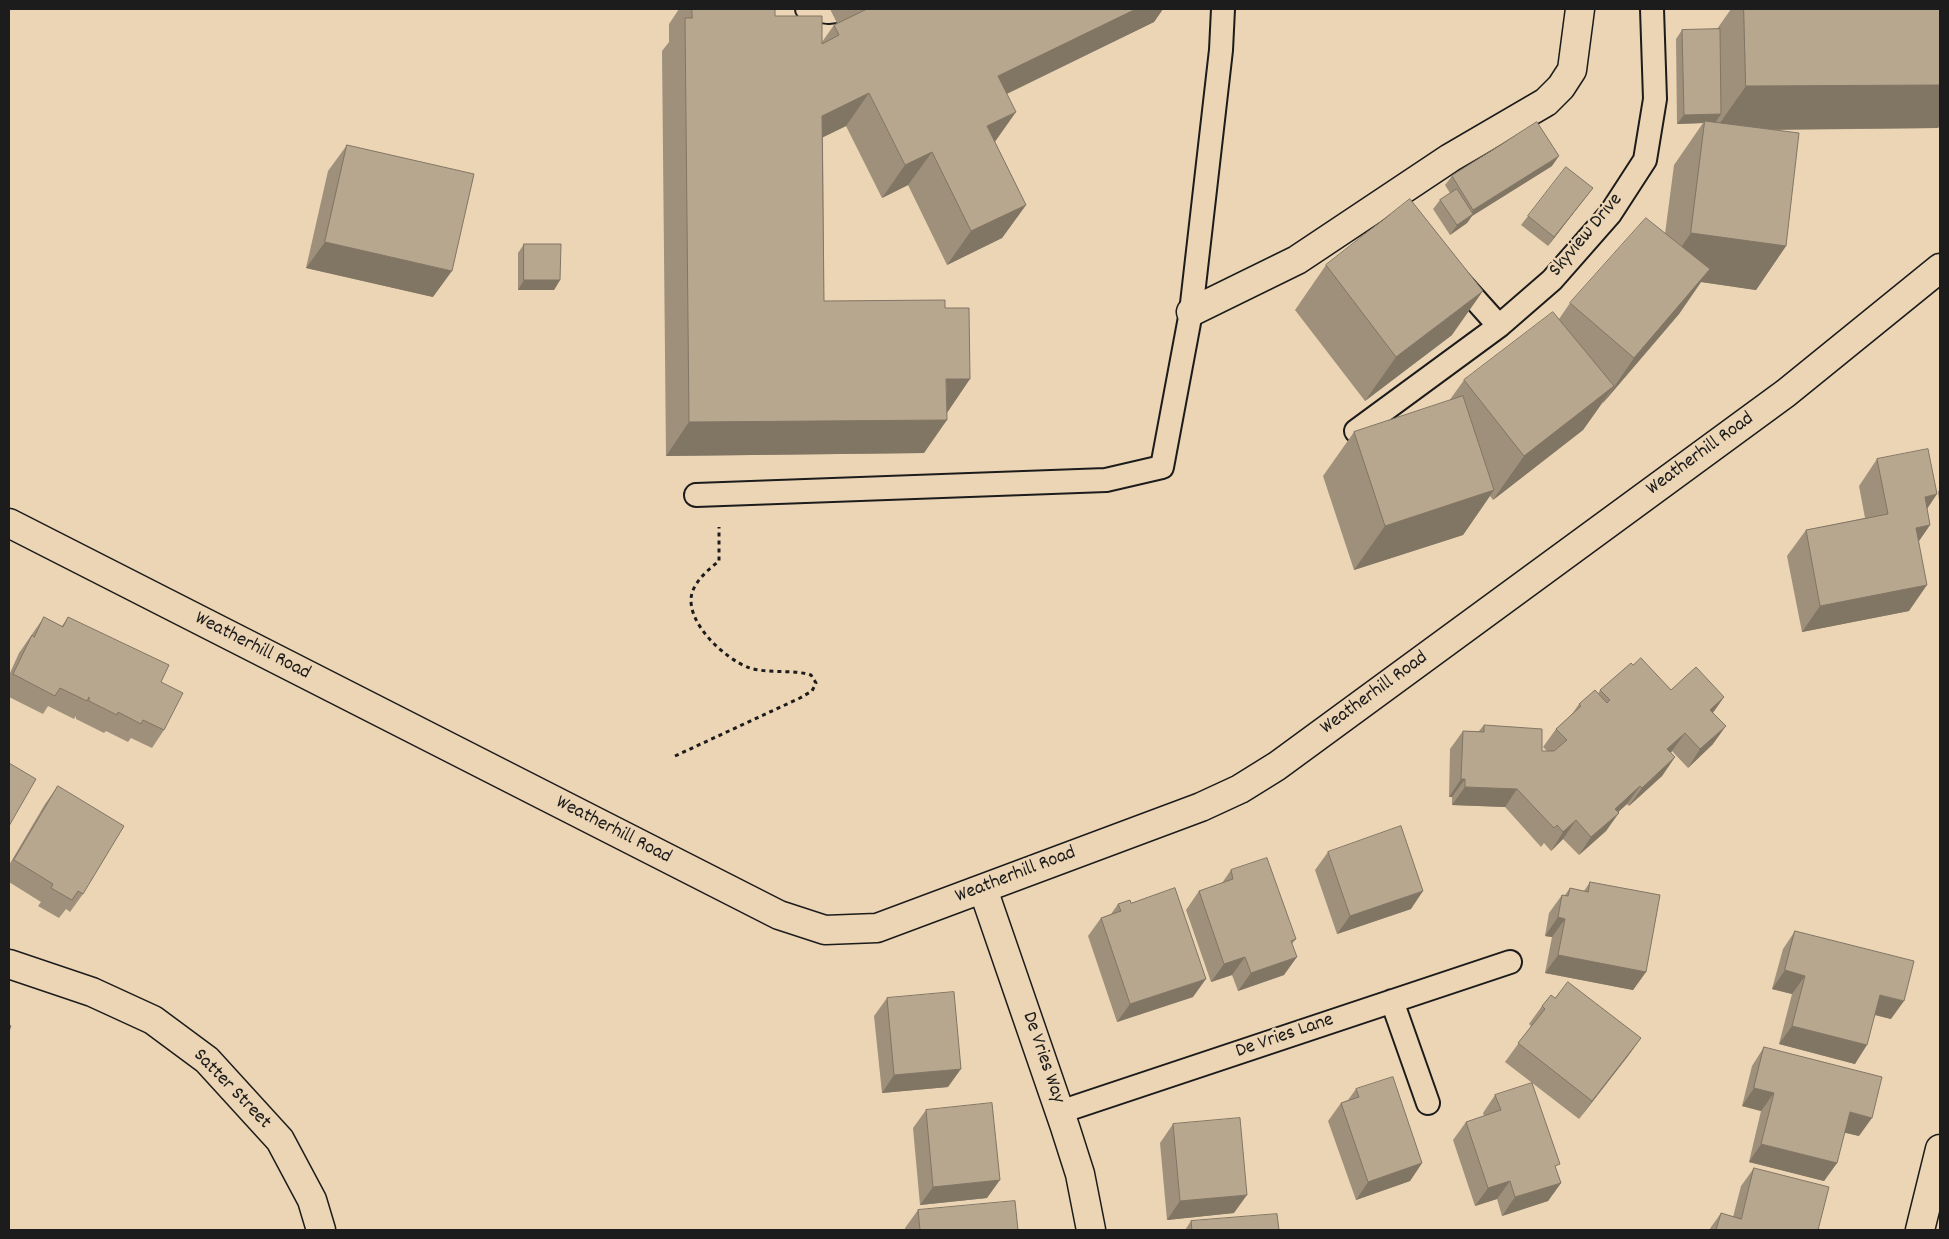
<!DOCTYPE html>
<style>
body{margin:0}
#map{position:relative;width:1949px;height:1239px;overflow:hidden;background:#ecd5b4;font-family:Dekko,sans-serif}
canvas{display:block}
.frame{position:absolute;inset:0;border:10px solid #1c1c1c;pointer-events:none}
</style>
<div id="map">
<canvas width="1949" height="1239"></canvas>
<div class="frame"></div>
</div>
<script>
const context = document.querySelector('canvas').getContext('2d');
context.lineJoin = 'round';
function strokePath(path, color, width, dash) { context.strokeStyle = color; context.lineWidth = width; context.lineCap = dash ? 'butt' : 'round'; context.setLineDash(dash || []); context.stroke(path); }
function fillPath(path, color) { context.fillStyle = color; context.fill(path, 'evenodd'); }
function label(font, color, halo, rows, align = 'center') {
  context.font = font + ' Dekko,sans-serif'; context.lineWidth = 5; context.setLineDash([]); context.textBaseline = 'middle'; context.strokeStyle = halo; context.fillStyle = color; for (const [text, x, y, turn = 0] of rows) {
    context.save(); context.translate(x, y); context.rotate((+turn || 0) * Math.PI / 180); context.textAlign = isNaN(turn) ? turn : align; if (halo) context.strokeText(text, 0, 0); context.fillText(text, 0, 0); context.restore();
  }
}
const lane = new Path2D(`
 M 807,9 L 828,12 L 852,9
 M 1456,278 L 1499,326
 M 1356,431 L 1499,326 L 1552,280 L 1610,214 L 1645,160 L 1655,99 L 1652,9
 M 696,495 L 1106,480 L 1162,467 L 1191,312 L 1221,50 L 1223,9
 M 1392,1001 L 1428,1103
 M 1060,1112 L 1510,962`);
const street = new Path2D(`
 M 1191,312 L 1297,260 L 1450,158 L 1546,102 L 1561,87 L 1572,70 L 1580,9
 M 9,523 L 779,915 L 825,930 L 877,928 L 1201,807 L 1240,789 L 1277,766 L 1786,393 L 1940,268
 M 983,889 L 1065,1127 L 1080,1174 L 1091,1230
 M 9,964 L 92,992 L 153,1020 L 207,1060 L 280,1140 L 312,1200 L 321,1230
 M 1920,1230 L 1940,1149`);
strokePath(lane, '#1c1c1c', 26);
strokePath(street, '#1c1c1c', 31);
strokePath(new Path2D(`
 M 675,756 L 800,698 L 812,691 L 816,683 L 811,675 C 791,669 770,674 750,668 C 726,660 684,622 692,593 C 696,580 709,569 719,561 L 719,527`), '#1c1c1c', 3, [4, 4]);
strokePath(lane, '#ecd5b4', 22);
strokePath(street, '#ecd5b4', 28);
fillPath(new Path2D(`
 M 679,9 L 775,9 L 775,16 L 822,42 L 834,25 L 837,23 L 830,9 L 1163,9 L 1154,22 L 1007,94 L 995,142 L 1026,205 L 1002,238 L 947,265 L 908,185 L 882,198 L 846,126 L 823,137 L 824,301 L 947,413 L 924,453 L 666,456 L 662,51 L 669,42 L 669,24 Z
 M 1731,9 L 1940,9 L 1940,125 L 1938,128 L 1777,130 L 1786,246 L 1756,290 L 1701,282 L 1679,314 L 1603,403 L 1603,402 L 1583,430 L 1493,500 L 1490,496 L 1463,535 L 1354,570 L 1323,476 L 1354,432 L 1449,401 L 1464,380 L 1559,319 L 1570,303 L 1665,234 L 1674,165 L 1703,123 L 1677,124 L 1676,39 L 1682,30 L 1717,29 Z
 M 347,145 L 433,297 L 306,268 L 328,171 Z
 M 1552,166 L 1472,216 L 1467,223 L 1450,235 L 1433,209 L 1440,200 L 1450,193 L 1445,185 L 1452,176 Z
 M 1593,188 L 1548,246 L 1521,225 L 1528,216 Z
 M 524,244 L 560,280 L 554,290 L 518,290 L 518,253 Z
 M 1326,265 L 1452,335 L 1365,401 L 1295,310 Z
 M 1877,459 L 1927,509 L 1930,525 L 1919,541 L 1909,611 L 1802,632 L 1787,556 L 1806,530 L 1865,518 L 1859,486 Z
 M 1940,488 L 1940,508 L 1938,492 Z
 M 44,617 L 62,626 L 68,617 L 161,682 L 164,730 L 152,748 L 131,738 L 128,742 L 106,731 L 104,733 L 76,719 L 76,716 L 74,719 L 48,706 L 43,714 L 9,697 L 9,675 L 19,653 Z
 M 1633,665 L 1671,690 L 1724,697 L 1713,713 L 1713,744 L 1688,768 L 1672,751 L 1671,753 L 1675,757 L 1662,776 L 1629,806 L 1627,804 L 1618,812 L 1606,831 L 1579,855 L 1563,839 L 1551,851 L 1544,843 L 1541,847 L 1505,807 L 1452,805 L 1452,797 L 1449,797 L 1450,749 L 1463,731 L 1479,731 L 1484,725 L 1542,751 L 1547,751 L 1543,747 L 1556,729 L 1572,714 L 1579,704 L 1598,694 L 1600,690 Z
 M 58,786 L 83,894 L 70,912 L 66,909 L 59,918 L 38,906 L 41,902 L 9,882 L 9,865 L 45,804 Z
 M 1328,852 L 1411,909 L 1337,934 L 1315,870 Z
 M 1231,870 L 1296,939 L 1292,944 L 1284,975 L 1238,991 L 1232,975 L 1211,982 L 1186,910 L 1199,891 L 1222,883 Z
 M 1590,882 L 1646,972 L 1633,990 L 1545,973 L 1552,937 L 1545,936 L 1549,913 L 1562,895 L 1565,895 L 1570,888 L 1584,891 Z
 M 1131,903 L 1193,997 L 1117,1022 L 1088,936 L 1101,918 L 1111,914 L 1118,904 Z
 M 1795,931 L 1891,1019 L 1875,1015 L 1855,1064 L 1779,1044 L 1792,994 L 1772,989 L 1783,949 Z
 M 887,998 L 948,1087 L 882,1093 L 874,1016 Z
 M 1555,998 L 1641,1038 L 1628,1056 L 1579,1119 L 1505,1062 L 1531,1026 L 1529,1024 L 1542,1006 Z
 M 1764,1047 L 1859,1136 L 1844,1132 L 1837,1163 L 1824,1181 L 1749,1162 L 1761,1111 L 1742,1106 L 1752,1066 Z
 M 1356,1089 L 1422,1163 L 1410,1181 L 1356,1200 L 1328,1121 L 1341,1103 L 1348,1100 Z
 M 1495,1095 L 1556,1169 L 1561,1183 L 1548,1201 L 1502,1216 L 1497,1199 L 1475,1206 L 1453,1140 L 1466,1122 L 1484,1116 L 1483,1113 Z
 M 926,1110 L 987,1198 L 920,1205 L 913,1128 Z
 M 1173,1124 L 1234,1213 L 1167,1220 L 1160,1143 Z
 M 1754,1168 L 1818,1230 L 1709,1230 L 1721,1213 L 1733,1217 L 1741,1186 Z
 M 918,1210 L 1018,1230 L 905,1230 L 905,1228 Z
 M 1191,1221 L 1279,1230 L 1185,1230 Z`), '#9e907b');
fillPath(new Path2D(`
 M 1136,9 L 1163,9 L 1154,22 L 975,109 L 998,76 Z
 M 1940,85 L 1940,125 L 1938,128 L 1715,130 L 1746,86 Z
 M 869,93 L 846,126 L 799,149 L 822,116 Z
 M 1016,112 L 992,146 L 987,126 Z
 M 1721,114 L 1715,123 L 1705,121 L 1703,123 L 1677,124 L 1684,115 Z
 M 932,152 L 908,185 L 882,198 L 905,165 Z
 M 1559,156 L 1552,166 L 1472,216 L 1467,223 L 1450,235 L 1457,225 L 1468,218 L 1473,210 Z
 M 1593,188 L 1586,197 L 1548,246 L 1554,237 Z
 M 1026,205 L 1002,238 L 947,265 L 971,231 Z
 M 1691,233 L 1786,246 L 1756,290 L 1701,282 L 1679,314 L 1603,403 L 1634,358 L 1660,277 Z
 M 325,242 L 452,271 L 433,297 L 306,268 Z
 M 524,280 L 560,280 L 554,290 L 518,290 Z
 M 1483,291 L 1452,335 L 1365,401 L 1396,357 Z
 M 946,379 L 970,379 L 947,413 Z
 M 1614,386 L 1583,430 L 1493,500 L 1524,456 Z
 M 947,420 L 924,453 L 666,456 L 689,422 Z
 M 1494,490 L 1463,535 L 1354,570 L 1385,526 Z
 M 1937,494 L 1919,521 L 1925,497 Z
 M 1930,525 L 1912,551 L 1916,528 Z
 M 1927,585 L 1909,611 L 1802,632 L 1820,606 Z
 M 1724,697 L 1711,715 L 1710,710 Z
 M 1726,726 L 1713,744 L 1688,768 L 1700,749 Z
 M 1685,733 L 1672,751 L 1654,767 L 1667,749 Z
 M 1675,757 L 1662,776 L 1629,806 L 1642,788 Z
 M 1461,779 L 1465,779 L 1452,797 L 1449,797 Z
 M 1640,786 L 1627,804 L 1602,827 L 1615,809 Z
 M 1465,787 L 1517,789 L 1505,807 L 1452,805 Z
 M 1619,813 L 1606,831 L 1579,855 L 1591,837 Z
 M 1576,820 L 1563,839 L 1551,851 L 1563,832 Z
 M 1423,891 L 1411,909 L 1337,934 L 1350,916 Z
 M 1558,917 L 1565,919 L 1552,937 L 1545,936 Z
 M 1558,955 L 1646,972 L 1633,990 L 1545,973 Z
 M 1245,957 L 1232,975 L 1211,982 L 1224,964 Z
 M 1297,957 L 1284,975 L 1238,991 L 1251,973 Z
 M 1785,970 L 1805,976 L 1792,994 L 1772,989 Z
 M 1206,979 L 1193,997 L 1117,1022 L 1130,1004 Z
 M 1880,995 L 1904,1001 L 1891,1019 L 1867,1013 Z
 M 1792,1026 L 1867,1045 L 1855,1064 L 1779,1044 Z
 M 1641,1038 L 1628,1056 L 1579,1119 L 1592,1101 Z
 M 961,1069 L 948,1087 L 882,1093 L 894,1075 Z
 M 1754,1088 L 1774,1093 L 1761,1111 L 1742,1106 Z
 M 1850,1112 L 1872,1118 L 1859,1136 L 1837,1131 Z
 M 1761,1144 L 1837,1163 L 1824,1181 L 1749,1162 Z
 M 1422,1163 L 1410,1181 L 1356,1200 L 1368,1182 Z
 M 1000,1180 L 987,1198 L 920,1205 L 933,1187 Z
 M 1510,1181 L 1497,1199 L 1475,1206 L 1488,1188 Z
 M 1561,1183 L 1548,1201 L 1502,1216 L 1515,1197 Z
 M 1247,1195 L 1234,1213 L 1167,1220 L 1180,1201 Z`), '#817564');
const building = new Path2D(`
 M 692,9 L 775,9 L 775,16 L 822,16 L 822,44 L 839,35 L 834,25 L 867,9 L 1136,9 L 998,76 L 1016,112 L 987,126 L 1026,205 L 971,231 L 932,152 L 905,165 L 869,93 L 822,116 L 824,301 L 945,300 L 945,308 L 969,308 L 970,379 L 946,379 L 947,420 L 689,422 L 685,18 L 692,18 Z
 M 1744,9 L 1940,9 L 1940,85 L 1746,86 Z
 M 1720,29 L 1721,114 L 1684,115 L 1682,30 Z
 M 1705,121 L 1799,133 L 1786,246 L 1691,233 Z
 M 1537,122 L 1559,156 L 1473,210 L 1452,176 Z
 M 347,145 L 474,174 L 452,271 L 325,242 Z
 M 1566,167 L 1593,188 L 1554,237 L 1528,216 Z
 M 1457,189 L 1473,214 L 1457,225 L 1440,200 Z
 M 1410,199 L 1483,291 L 1396,357 L 1326,265 Z
 M 1646,218 L 1710,269 L 1634,358 L 1570,303 Z
 M 524,244 L 561,244 L 560,280 L 524,280 Z
 M 1553,312 L 1614,386 L 1524,456 L 1464,380 Z
 M 1463,396 L 1494,490 L 1385,526 L 1354,432 Z
 M 1928,449 L 1937,494 L 1925,497 L 1930,525 L 1916,528 L 1927,585 L 1820,606 L 1806,530 L 1888,514 L 1877,459 Z
 M 44,617 L 63,627 L 68,617 L 169,665 L 161,682 L 183,693 L 164,730 L 143,720 L 141,724 L 118,712 L 117,715 L 89,701 L 89,697 L 87,701 L 60,688 L 55,696 L 13,674 L 32,635 L 34,637 Z
 M 1641,658 L 1671,690 L 1696,667 L 1724,697 L 1710,710 L 1726,726 L 1700,749 L 1685,733 L 1667,749 L 1675,757 L 1642,788 L 1640,786 L 1615,809 L 1619,813 L 1591,837 L 1576,820 L 1563,832 L 1557,825 L 1554,828 L 1517,789 L 1465,787 L 1465,779 L 1461,779 L 1463,731 L 1484,732 L 1484,725 L 1542,729 L 1542,751 L 1554,751 L 1567,740 L 1556,729 L 1581,706 L 1579,704 L 1595,690 L 1607,703 L 1610,700 L 1600,690 L 1631,663 L 1633,665 Z
 M 9,763 L 36,779 L 9,826 Z
 M 58,786 L 124,826 L 83,894 L 78,891 L 72,900 L 51,888 L 53,884 L 14,860 Z
 M 1401,826 L 1423,891 L 1350,916 L 1328,852 Z
 M 1267,858 L 1296,939 L 1291,941 L 1297,957 L 1251,973 L 1245,957 L 1224,964 L 1199,891 L 1233,879 L 1231,870 Z
 M 1590,882 L 1660,895 L 1646,972 L 1558,955 L 1565,919 L 1558,917 L 1562,895 L 1568,896 L 1570,888 L 1588,892 Z
 M 1175,888 L 1206,979 L 1130,1004 L 1101,918 L 1121,911 L 1118,904 L 1130,900 L 1131,903 Z
 M 1795,931 L 1914,961 L 1904,1001 L 1880,995 L 1867,1045 L 1792,1026 L 1805,976 L 1785,970 Z
 M 1568,982 L 1641,1038 L 1592,1101 L 1518,1043 L 1545,1009 L 1542,1006 L 1551,995 L 1555,998 Z
 M 954,992 L 961,1069 L 894,1075 L 887,998 Z
 M 9,1024 L 11,1026 L 9,1031 Z
 M 1764,1047 L 1882,1077 L 1872,1118 L 1850,1112 L 1837,1163 L 1761,1144 L 1774,1093 L 1754,1088 Z
 M 1393,1077 L 1422,1163 L 1368,1182 L 1341,1103 L 1359,1097 L 1356,1089 Z
 M 1532,1083 L 1560,1164 L 1555,1166 L 1561,1183 L 1515,1197 L 1510,1181 L 1488,1188 L 1466,1122 L 1501,1110 L 1495,1095 Z
 M 992,1103 L 1000,1180 L 933,1187 L 926,1110 Z
 M 1240,1118 L 1247,1195 L 1180,1201 L 1173,1124 Z
 M 1754,1168 L 1829,1187 L 1818,1230 L 1716,1230 L 1721,1213 L 1741,1219 Z
 M 1015,1201 L 1018,1230 L 920,1230 L 918,1210 Z
 M 1277,1214 L 1279,1230 L 1192,1230 L 1191,1221 Z`);
fillPath(building, '#b8a78f');
strokePath(building, '#817564', 1);
label('20px', '#1c1c1c', '#ecd5b4', [
 ["Skyview Drive",1587,236,-50],
 ["Weatherhill Road",1701,455,-36],
 ["Weatherhill Road",252,647,27],
 ["Weatherhill Road",1375,694,-36],
 ["Weatherhill Road",613,831,27],
 ["Weatherhill Road",1016,876,-21],
 ["De Vries Lane",1285,1037,-19],
 ["De Vries Way",1042,1058,71],
 ["Satter Street",231,1090,46]
]);
</script>
